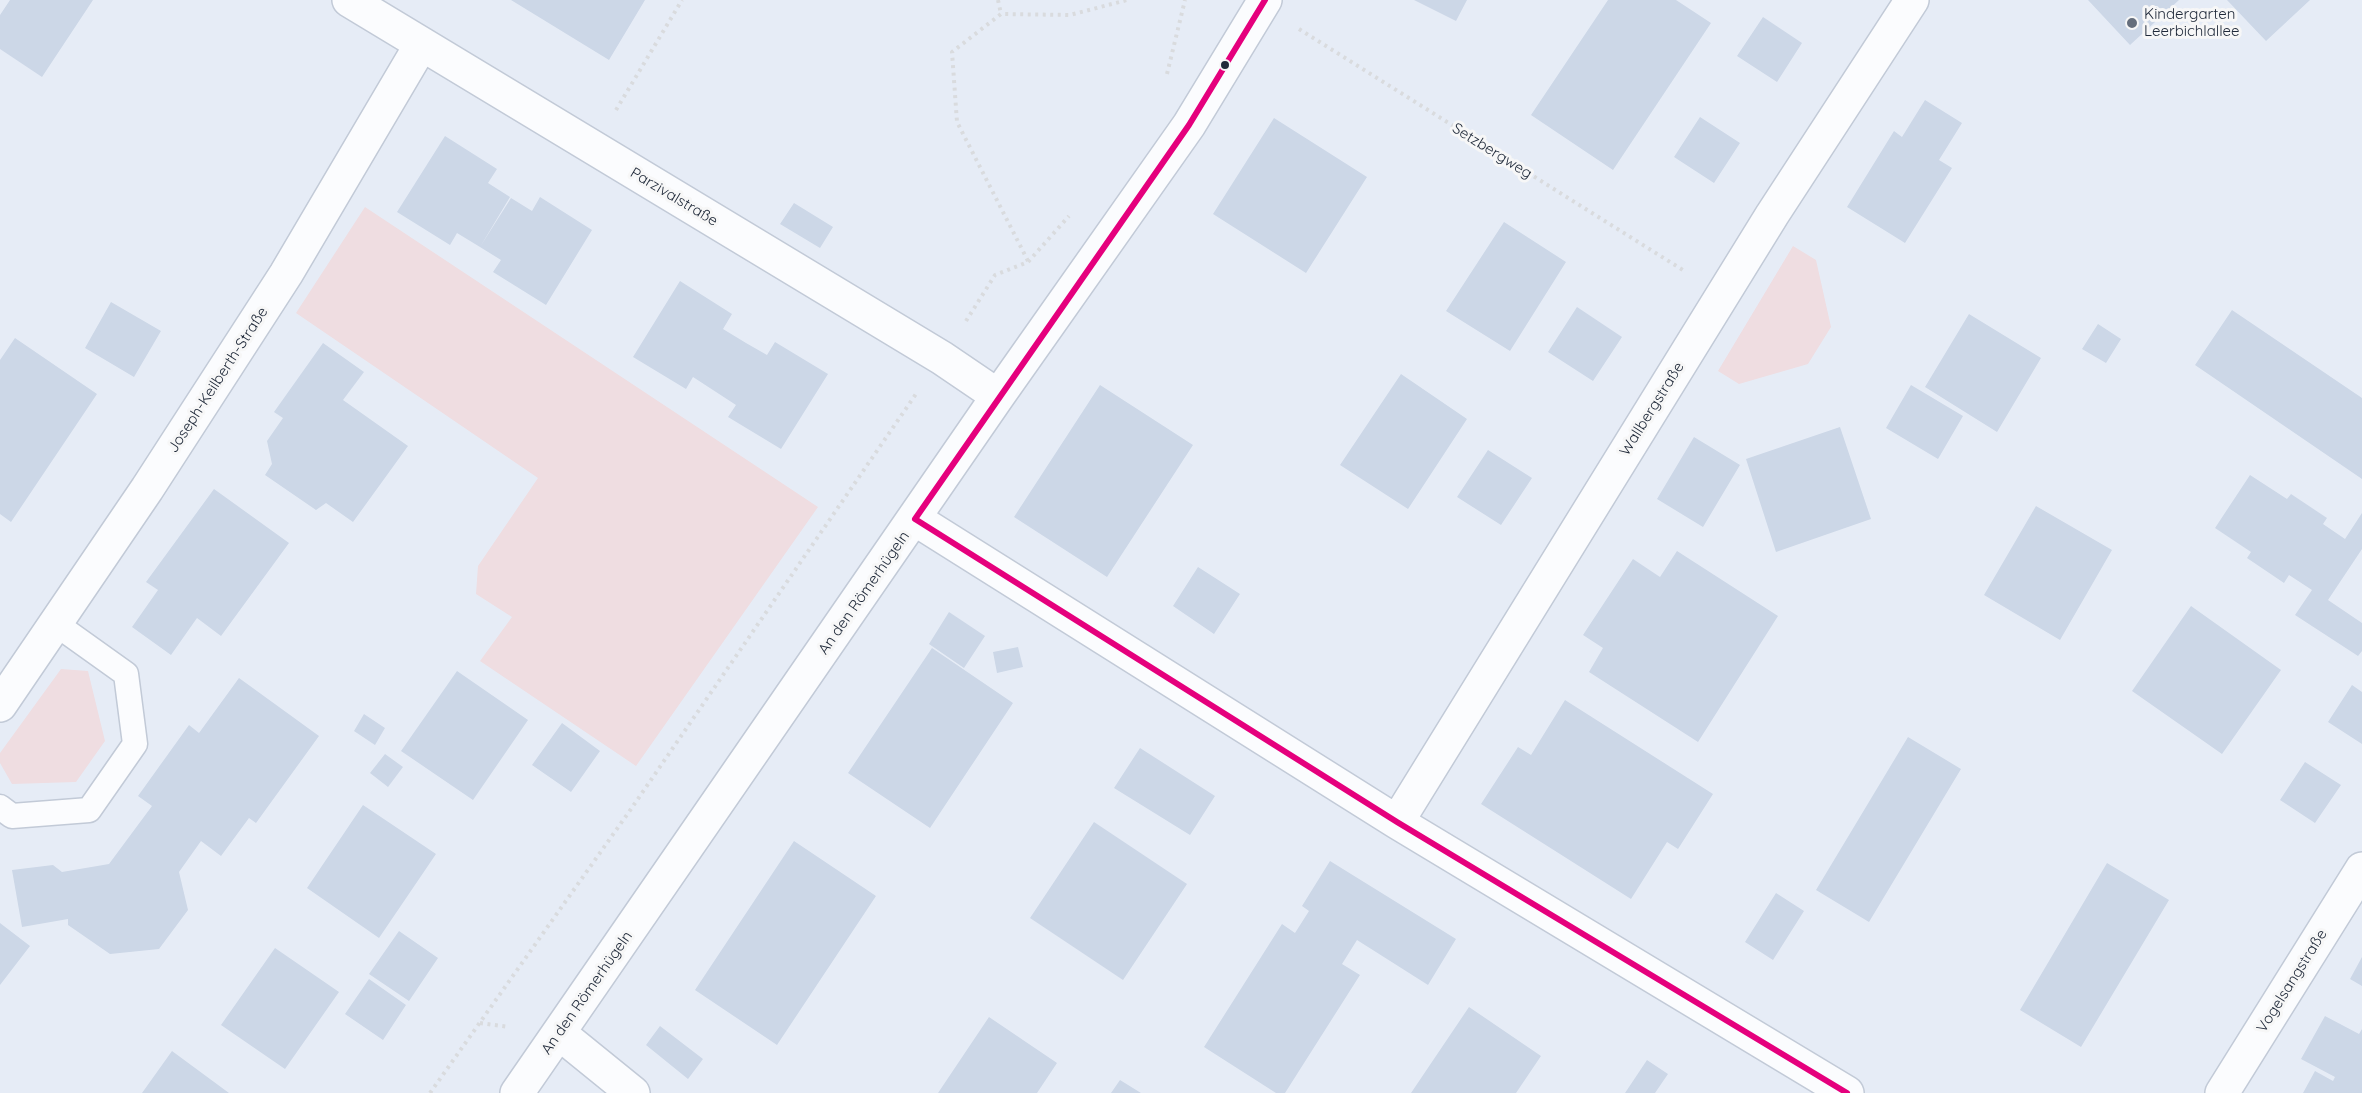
<!DOCTYPE html>
<meta charset="utf-8">
<style>
body{margin:0}
canvas{display:block;background:#e6ecf6}
</style>
<canvas width="2362" height="1093"></canvas>
<script>
const context = document.querySelector('canvas').getContext('2d');
context.lineJoin = 'round';
function fillPath(path, color) { context.fillStyle = color; context.fill(path, 'evenodd'); }
function strokePath(path, color, width, dash) { context.strokeStyle = color; context.lineWidth = width; context.lineCap = dash ? 'butt' : 'round'; context.setLineDash(dash || []); context.stroke(path); }
function label(font, color, halo, rows, align = 'center') {
  context.font = font + ' Quicksand,sans-serif'; context.lineWidth = 6; context.setLineDash([]); context.textBaseline = 'middle'; context.strokeStyle = halo; context.fillStyle = color; for (const [text, x, y, turn = 0] of rows) {
    context.save(); context.translate(x, y); context.rotate((+turn || 0) * Math.PI / 180); context.textAlign = isNaN(turn) ? turn : align; if (halo) context.strokeText(text, 0, 0); context.fillText(text, 0, 0); context.restore();
  }
}
fillPath(new Path2D(`
 M 365,207 L 818,507 L 636,766 L 480,661 L 512,617 L 476,594 L 478,566 L 538,478 L 296,313 Z
 M 1793,246 L 1816,260 L 1831,327 L 1808,364 L 1739,384 L 1718,371 Z
 M 61,669 L 88,671 L 105,741 L 76,782 L 12,784 L 0,763 L 0,753 Z`), '#efdde1');
fillPath(new Path2D(`
 M 10,0 L 93,0 L 42,77 L 0,49 L 0,15 Z
 M 511,0 L 645,0 L 609,60 Z
 M 1414,0 L 1467,0 L 1456,21 Z
 M 1608,0 L 1676,0 L 1711,23 L 1613,170 L 1531,115 Z
 M 2088,0 L 2179,0 L 2130,45 Z
 M 2227,0 L 2310,0 L 2266,41 Z
 M 1763,17 L 1802,43 L 1777,82 L 1737,56 Z
 M 1925,100 L 1962,123 L 1939,160 L 1952,168 L 1905,243 L 1847,207 L 1894,131 L 1902,137 Z
 M 1700,117 L 1740,143 L 1714,183 L 1674,157 Z
 M 1274,118 L 1367,177 L 1306,273 L 1213,214 Z
 M 445,136 L 497,169 L 488,183 L 510,197 L 480,247 L 457,233 L 450,245 L 397,212 Z
 M 540,197 L 592,230 L 546,305 L 493,272 L 501,260 L 480,247 L 511,198 L 532,211 Z
 M 794,203 L 833,227 L 820,248 L 780,224 Z
 M 1504,222 L 1566,262 L 1510,351 L 1446,311 Z
 M 680,281 L 732,314 L 723,329 L 746,343 L 767,355 L 775,342 L 828,374 L 781,449 L 728,417 L 736,405 L 693,377 L 686,389 L 633,357 Z
 M 111,302 L 161,331 L 134,377 L 85,348 Z
 M 1577,307 L 1622,337 L 1593,381 L 1548,352 Z
 M 2232,310 L 2362,398 L 2362,479 L 2195,365 Z
 M 1969,314 L 2041,358 L 1997,432 L 1925,387 Z
 M 2098,324 L 2121,339 L 2106,363 L 2082,349 Z
 M 15,338 L 97,394 L 11,522 L 0,514 L 0,360 Z
 M 323,343 L 364,372 L 343,400 L 408,446 L 353,522 L 326,503 L 316,510 L 265,475 L 272,464 L 267,441 L 283,418 L 274,412 Z
 M 1401,374 L 1467,419 L 1408,509 L 1340,465 Z
 M 1100,385 L 1193,445 L 1107,577 L 1014,517 Z
 M 1911,385 L 1963,416 L 1938,459 L 1886,428 Z
 M 1840,427 L 1871,519 L 1776,552 L 1746,459 Z
 M 1694,437 L 1740,465 L 1703,527 L 1657,499 Z
 M 1488,450 L 1532,478 L 1501,525 L 1457,497 Z
 M 2250,475 L 2287,499 L 2291,494 L 2327,518 L 2323,524 L 2345,539 L 2362,513 L 2362,549 L 2328,600 L 2362,623 L 2362,651 L 2358,656 L 2295,615 L 2312,590 L 2289,575 L 2284,583 L 2247,558 L 2251,552 L 2215,528 Z
 M 214,489 L 289,543 L 221,636 L 197,618 L 171,655 L 132,627 L 158,590 L 146,582 Z
 M 2036,506 L 2112,550 L 2060,640 L 1984,595 Z
 M 1677,551 L 1778,616 L 1698,742 L 1589,672 L 1603,648 L 1583,635 L 1633,559 L 1660,577 Z
 M 1198,567 L 1240,594 L 1214,634 L 1173,606 Z
 M 2191,606 L 2281,670 L 2222,754 L 2132,691 Z
 M 949,612 L 985,636 L 964,668 L 929,644 Z
 M 1018,647 L 1023,667 L 997,673 L 993,652 Z
 M 932,648 L 1013,703 L 930,828 L 848,773 Z
 M 457,671 L 528,720 L 473,800 L 401,751 Z
 M 239,678 L 319,736 L 256,823 L 249,818 L 221,856 L 201,841 L 179,872 L 188,910 L 159,949 L 110,954 L 68,925 L 68,919 L 22,927 L 12,870 L 53,865 L 62,872 L 109,864 L 152,806 L 138,796 L 189,725 L 199,733 Z
 M 2352,685 L 2362,692 L 2362,744 L 2328,722 Z
 M 1565,700 L 1713,794 L 1678,849 L 1667,842 L 1631,899 L 1481,804 L 1518,747 L 1531,755 Z
 M 364,714 L 385,728 L 375,745 L 354,731 Z
 M 562,723 L 600,751 L 571,792 L 532,765 Z
 M 1908,737 L 1961,769 L 1869,922 L 1816,890 Z
 M 1140,748 L 1215,796 L 1190,835 L 1114,788 Z
 M 385,754 L 403,767 L 388,787 L 370,773 Z
 M 2305,762 L 2341,785 L 2315,823 L 2280,800 Z
 M 363,805 L 436,854 L 379,938 L 307,888 Z
 M 1094,822 L 1187,884 L 1123,980 L 1030,918 Z
 M 794,841 L 876,896 L 777,1045 L 695,990 Z
 M 1330,861 L 1456,939 L 1428,985 L 1357,940 L 1342,964 L 1360,975 L 1285,1093 L 1276,1093 L 1204,1047 L 1282,924 L 1295,933 L 1309,911 L 1302,906 Z
 M 2107,863 L 2169,900 L 2081,1047 L 2020,1010 Z
 M 1776,893 L 1804,911 L 1773,960 L 1745,942 Z
 M 0,923 L 30,946 L 0,985 Z
 M 399,931 L 438,958 L 409,1001 L 369,974 Z
 M 275,948 L 339,992 L 285,1069 L 221,1025 Z
 M 2362,957 L 2362,986 L 2350,979 Z
 M 369,979 L 406,1005 L 383,1040 L 345,1014 Z
 M 1469,1007 L 1541,1056 L 1516,1093 L 1411,1093 Z
 M 2325,1016 L 2359,1034 L 2362,1029 L 2362,1093 L 2303,1093 L 2315,1071 L 2333,1081 L 2335,1077 L 2301,1059 Z
 M 989,1017 L 1057,1063 L 1037,1093 L 938,1093 Z
 M 660,1026 L 703,1059 L 688,1079 L 646,1045 Z
 M 172,1051 L 229,1093 L 142,1093 Z
 M 1647,1060 L 1668,1074 L 1655,1093 L 1625,1093 Z
 M 1120,1080 L 1141,1093 L 1111,1093 Z`), '#ccd7e7');
const service = new Path2D(`
 M 0,807 L 12,816 L 89,810 L 135,744 L 126,674 L 56,624`);
const minor = new Path2D(`
 M 349,0 L 942,358 L 998,396
 M 915,519 L 1397,822 L 1847,1093
 M 0,705 L 147,489 L 286,274 L 421,45
 M 1397,822 L 1772,215 L 1912,0
 M 559,1033 L 633,1093
 M 517,1093 L 998,396 L 1189,125 L 1265,0
 M 2222,1093 L 2362,869`);
strokePath(service, '#c2cad7', 27);
strokePath(minor, '#c2cad7', 36);
strokePath(new Path2D(`
 M 998,0 L 1001,14
 M 1299,29 L 1686,272
 M 1167,74 L 1185,0
 M 616,110 L 682,0
 M 1028,261 L 957,122 L 952,52 L 1001,14 L 1070,15 L 1127,0
 M 966,321 L 995,275 L 1028,262 L 1069,216
 M 480,1023 L 509,1027
 M 430,1093 L 631,809 L 916,394`), '#d9dbde', 4, [3, 4.5]);
strokePath(service, '#fbfcfe', 24);
strokePath(minor, '#fbfcfe', 33);
strokePath(new Path2D(`
 M 915,519 L 1397,822 L 1847,1093
 M 915,519 L 1189,125 L 1265,0`), '#e5007d', 6);
for (const [x, y, r, color] of [
 [2132,23,6,"#656e7c"],
 [1225,65,5,"#202a3a"]
]) { const dot = new Path2D(); dot.arc(x, y, r, 0, 2 * Math.PI); context.fillStyle = color; context.fill(dot); strokePath(dot, '#f7f7f7', 2); }
label('15px', '#202a3a', '#f7f7f7', [
 ["Kindergarten",2144,14],
 ["Leerbichlallee",2144,31]
], 'left');
label('15px', '#202a3a', '#f7f7f7', [
 ["Setzbergweg",1492,151,32],
 ["Parzivalstraße",674,197,31],
 ["Joseph-Keilberth-Straße",218,380,-57],
 ["Wallbergstraße",1652,409,-58],
 ["An den Römerhügeln",864,593,-55],
 ["Vogelsangstraße",2292,981,-58],
 ["An den Römerhügeln",587,993,-55]
]);
</script>
